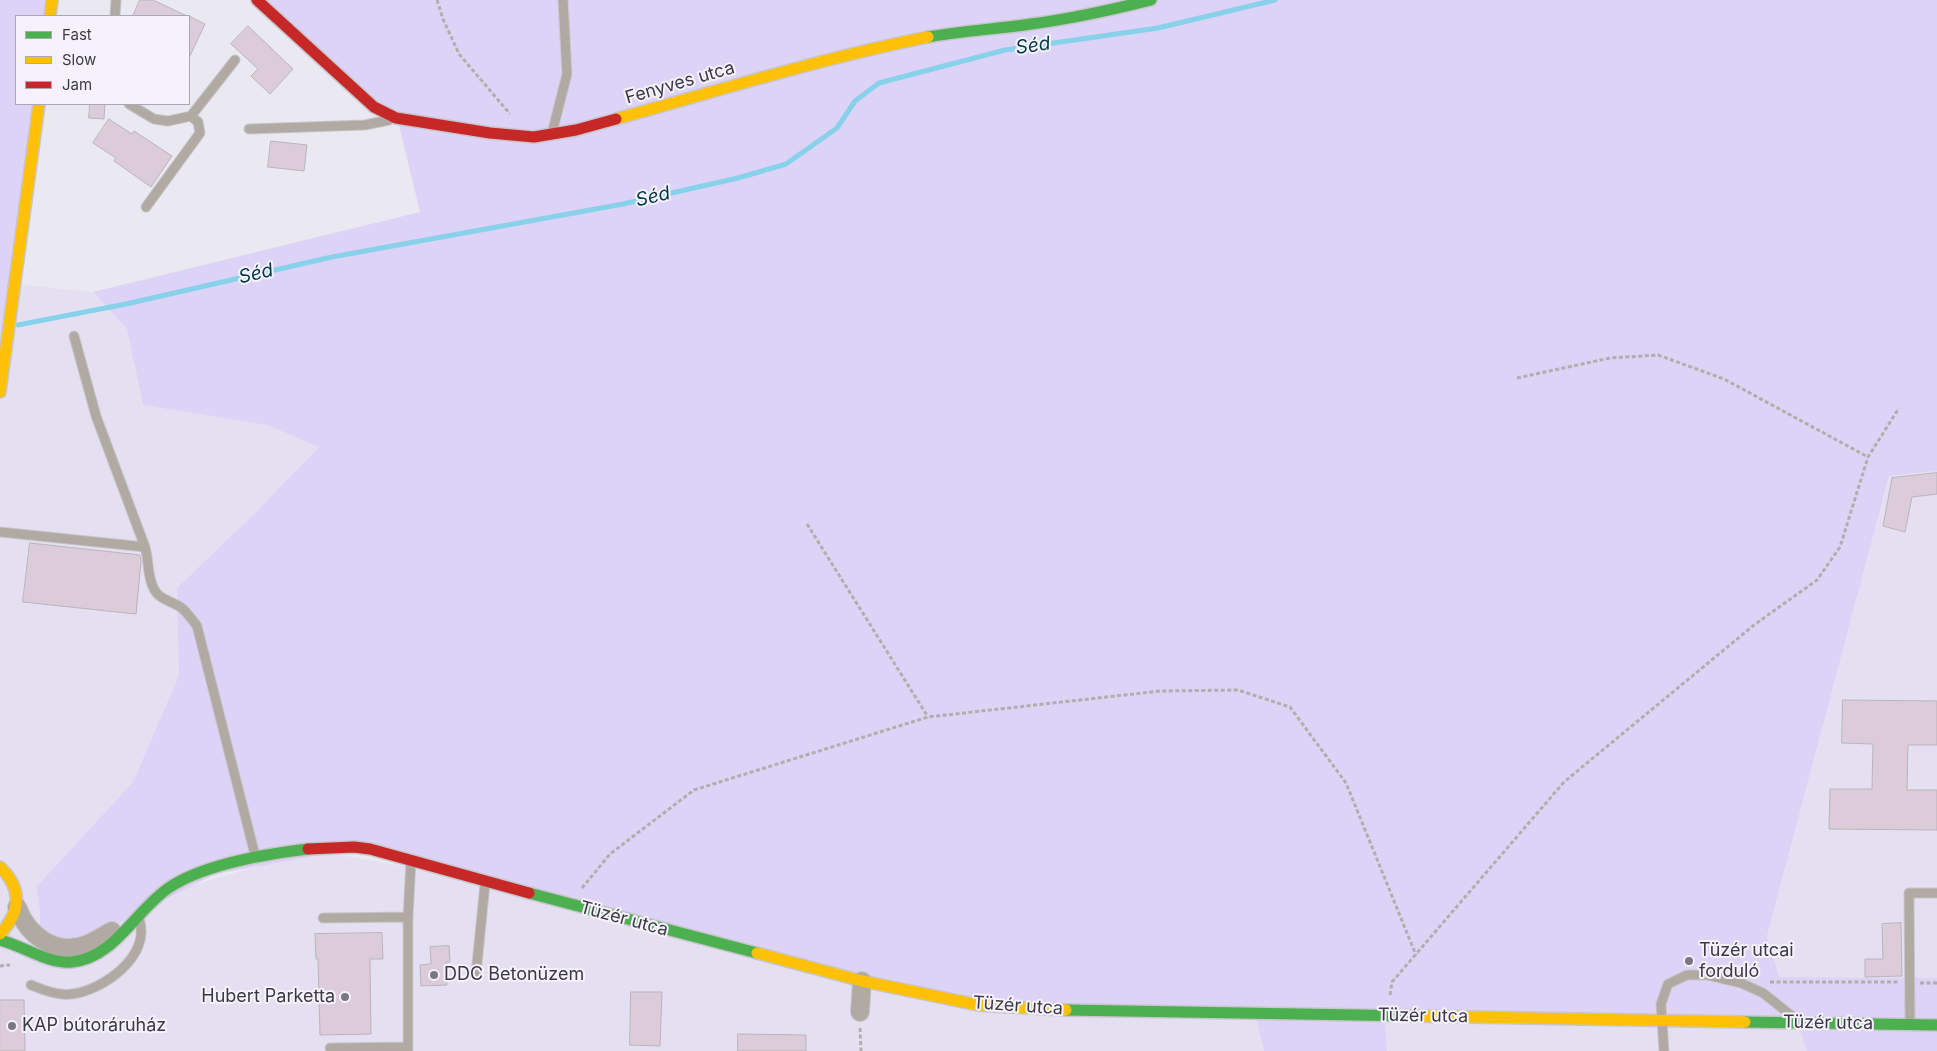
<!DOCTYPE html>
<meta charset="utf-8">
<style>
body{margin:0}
#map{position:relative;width:1937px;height:1051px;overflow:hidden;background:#eae8f1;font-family:Inter,sans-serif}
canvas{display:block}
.legend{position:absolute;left:15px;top:15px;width:175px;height:90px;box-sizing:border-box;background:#f5f2fd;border:1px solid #aba8b2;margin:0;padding:6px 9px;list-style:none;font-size:15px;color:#3c3a41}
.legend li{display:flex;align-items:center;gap:10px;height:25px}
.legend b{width:25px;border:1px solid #aba8b2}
</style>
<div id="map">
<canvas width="1937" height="1051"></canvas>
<ul class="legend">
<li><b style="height:6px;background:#4caf50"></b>Fast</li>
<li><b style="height:6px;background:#ffc107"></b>Slow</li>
<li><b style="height:6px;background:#c62828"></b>Jam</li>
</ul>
</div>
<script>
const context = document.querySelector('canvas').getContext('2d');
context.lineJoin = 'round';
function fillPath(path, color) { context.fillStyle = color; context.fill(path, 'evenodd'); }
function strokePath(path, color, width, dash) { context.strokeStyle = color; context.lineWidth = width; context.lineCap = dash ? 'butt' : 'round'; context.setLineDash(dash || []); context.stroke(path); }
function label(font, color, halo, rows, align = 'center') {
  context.font = font + ' Inter,sans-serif'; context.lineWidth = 4; context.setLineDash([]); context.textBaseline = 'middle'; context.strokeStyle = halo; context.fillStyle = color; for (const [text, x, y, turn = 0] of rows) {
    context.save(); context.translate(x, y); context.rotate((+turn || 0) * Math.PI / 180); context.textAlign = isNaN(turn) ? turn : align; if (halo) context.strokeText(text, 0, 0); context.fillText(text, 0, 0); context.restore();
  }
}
fillPath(new Path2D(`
 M 14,284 L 93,292 L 127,329 L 143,405 L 267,425 L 319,447 L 253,515 L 177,588 L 179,675 L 133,782 L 36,887 L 40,911 L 39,964 L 175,891 L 311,850 L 1256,1017 L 1264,1051 L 0,1051 L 0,354 Z
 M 1937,471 L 1937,978 L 1779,977 L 1767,936 L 1889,476 Z
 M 1385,1019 L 1798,1024 L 1807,1051 L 1387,1051 Z`), '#e4e0f2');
fillPath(new Path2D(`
 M 0,0 L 51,0 L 49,16 L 16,16 L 16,104 L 38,104 L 0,354 Z
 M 260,0 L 1937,0 L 1937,471 L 1889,476 L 1767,936 L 1779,977 L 1937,978 L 1937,1051 L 1807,1051 L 1798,1024 L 1385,1019 L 1387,1051 L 1264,1051 L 1256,1017 L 1027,1014 L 354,849 L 215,874 L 39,964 L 40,911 L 36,887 L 133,782 L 179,675 L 177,588 L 253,515 L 319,447 L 267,425 L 143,405 L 127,329 L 93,292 L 420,212 L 397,117 Z`), '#dcd3f6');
strokePath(new Path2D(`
 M 18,325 L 126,304 L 332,257 L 623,204 L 738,178 L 786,164 L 837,128 L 855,101 L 879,83 L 1005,50 L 1158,28 L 1275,0`), '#87d2ea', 5);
const building = new Path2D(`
 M 140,0 L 153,0 L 187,16 L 133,16 Z
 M 189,16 L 205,24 L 189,58 Z
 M 248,26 L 293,69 L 270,94 L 251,76 L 258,69 L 231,44 Z
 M 90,104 L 105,104 L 104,119 L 89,118 Z
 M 109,119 L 132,134 L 134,131 L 172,156 L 151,187 L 114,161 L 116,158 L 93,143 Z
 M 271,141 L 307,145 L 304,171 L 268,167 Z
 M 1937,473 L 1937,494 L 1912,497 L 1905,532 L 1883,526 L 1892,478 Z
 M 30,543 L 140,555 L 141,562 L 136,614 L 23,602 Z
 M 1843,700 L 1937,701 L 1937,745 L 1908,745 L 1907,790 L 1937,790 L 1937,830 L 1829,829 L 1830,789 L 1872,789 L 1873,744 L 1842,743 Z
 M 1901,923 L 1902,976 L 1865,977 L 1865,959 L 1883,959 L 1882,924 Z
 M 382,933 L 383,959 L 370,959 L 371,1034 L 320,1035 L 318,959 L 316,959 L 315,934 Z
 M 449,946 L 450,962 L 446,962 L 447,985 L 421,986 L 420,965 L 431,964 L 430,947 Z
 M 631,992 L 662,992 L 660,1046 L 630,1045 Z
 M 0,1000 L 24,1000 L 25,1051 L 0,1051 Z
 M 738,1034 L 806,1035 L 806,1051 L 738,1051 Z`);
fillPath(building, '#dcccd9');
strokePath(building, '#b9b5bb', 1);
const lane = new Path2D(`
 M 115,16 L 116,0
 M 129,104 L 154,119 L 168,121 L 191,116 L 235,60
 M 249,129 L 365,125 L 389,120
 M 552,133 L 567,74 L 563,0
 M 146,207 L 200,133 L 198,122 L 191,116
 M 74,336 L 96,416 L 145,547 C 149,560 147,577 154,589 C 159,599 170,601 179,606 C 186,610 192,620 197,626 L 255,855
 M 0,532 L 145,547
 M 323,918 L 408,917
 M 476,974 L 485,884
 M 31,985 C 44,990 58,996 72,994 C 104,990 152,955 139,919
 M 1910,1024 L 1909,893 L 1937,893
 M 330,1048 L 408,1047
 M 408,1051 L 408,917 L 411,861
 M 1664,1051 L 1661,1004 L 1668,984 L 1687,975 L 1707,975 L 1741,983 L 1763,993 L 1792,1016`);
const street = new Path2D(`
 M 17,907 C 28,936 56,957 88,944 C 96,941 104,935 112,931
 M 860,1012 L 862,981`);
const fast = new Path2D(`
 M 928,37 C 962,31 997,29 1031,24 C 1071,19 1111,10 1151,0
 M 529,893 L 757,953
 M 0,940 C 24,946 47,964 72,962 C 115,958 136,909 170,887 C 205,864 266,854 308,849
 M 1066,1010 L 1416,1016
 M 1745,1022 L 1937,1025`);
const slow = new Path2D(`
 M 50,16 L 52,0
 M 616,119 C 720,90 823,58 928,37
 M 0,392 L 39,104
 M 0,867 C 23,889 21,912 0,934
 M 757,953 L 862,981 L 978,1005 L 1066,1010
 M 1416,1016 L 1745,1022`);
const jam = new Path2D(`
 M 257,0 L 374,107 L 396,118 L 490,133 L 534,137 L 576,130 L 616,119
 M 308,849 L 354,847 L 370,849 L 529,893`);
strokePath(lane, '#c8c6cd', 11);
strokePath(street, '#c8c6cd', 20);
strokePath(fast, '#c8c6cd', 14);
strokePath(slow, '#c8c6cd', 14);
strokePath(jam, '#c8c6cd', 14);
strokePath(new Path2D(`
 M 437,0 L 443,19 L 459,54 L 510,114
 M 1517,378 L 1610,358 L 1658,355 L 1724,379 L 1868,457
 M 807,524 L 928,717
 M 582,888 L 610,854 L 694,790 L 928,717 L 1160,691 L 1238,690 L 1290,707 L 1346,783 L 1416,955
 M 0,966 L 10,965
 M 1770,982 L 1899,982
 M 1920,983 L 1937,983
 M 1390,995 L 1392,982 L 1564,782 L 1754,625 L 1817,580 L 1840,547 L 1868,457 L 1899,408
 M 860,1028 L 861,1051`), '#b3aeac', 3, [4, 2.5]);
strokePath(lane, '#b1aaa3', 9);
strokePath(street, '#b1aaa3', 18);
strokePath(fast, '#4caf50', 11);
strokePath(slow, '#ffc107', 11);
strokePath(jam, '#c62828', 11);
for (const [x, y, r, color] of [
 [1689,961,5,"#79777f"],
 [434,975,5,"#79777f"],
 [345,997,5,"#79777f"],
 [12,1026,5,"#79777f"]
]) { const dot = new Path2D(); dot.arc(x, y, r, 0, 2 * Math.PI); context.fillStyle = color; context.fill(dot); strokePath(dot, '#f5f2fd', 2); }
label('18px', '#3c3a41', '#f5f2fd', [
 ["Fenyves utca",680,83,-16],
 ["Tüzér utca",624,919,15],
 ["Tüzér utca",1018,1006,4],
 ["Tüzér utca",1423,1016,1],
 ["Tüzér utca",1828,1023,1]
]);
label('18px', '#3c3a41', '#f5f2fd', [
 ["Tüzér utcai",1699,951],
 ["forduló",1699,972],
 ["DDC Betonüzem",444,975],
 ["Hubert Parketta",335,997,"right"],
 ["KAP bútoráruház",22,1026]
], 'left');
label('italic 19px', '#023744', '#f5f2fd', [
 ["Séd",1033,46,-8],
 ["Séd",653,197,-13],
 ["Séd",256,274,-13]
]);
</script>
